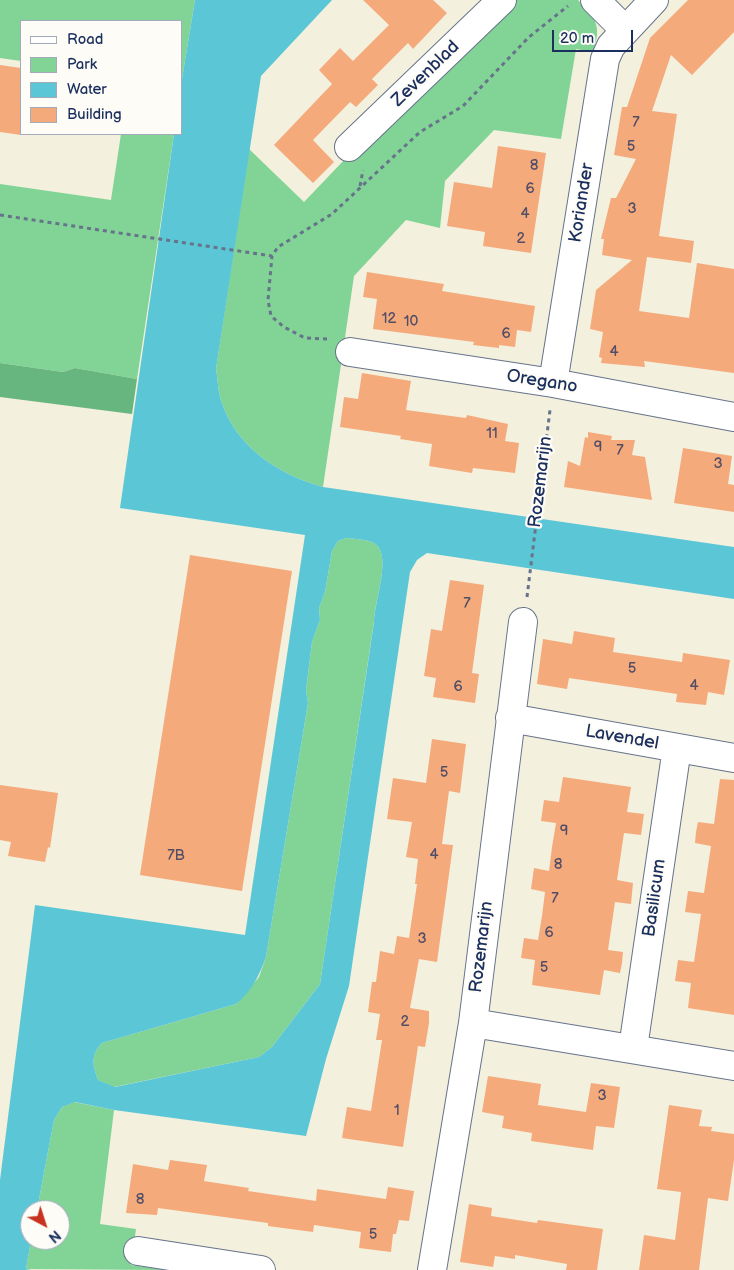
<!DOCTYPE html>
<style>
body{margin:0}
#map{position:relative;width:734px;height:1270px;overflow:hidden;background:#f3f0dd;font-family:"Balsamiq Sans",sans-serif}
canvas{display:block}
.legend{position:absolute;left:20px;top:20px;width:162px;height:115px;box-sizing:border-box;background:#fdfcf7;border:1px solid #a3aaba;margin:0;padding:6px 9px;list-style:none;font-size:15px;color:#1b2f5e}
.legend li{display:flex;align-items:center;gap:10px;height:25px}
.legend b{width:25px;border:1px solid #a3aaba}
.north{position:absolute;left:20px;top:1200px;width:50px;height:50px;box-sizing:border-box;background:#fdfcf7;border:1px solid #a3aaba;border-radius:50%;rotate:140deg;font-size:14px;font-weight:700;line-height:20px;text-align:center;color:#1b2f5e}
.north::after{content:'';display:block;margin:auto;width:18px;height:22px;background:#c8321e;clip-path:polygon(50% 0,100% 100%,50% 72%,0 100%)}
.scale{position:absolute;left:552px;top:30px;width:81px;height:22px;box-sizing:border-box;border:2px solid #1b2f5e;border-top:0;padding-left:6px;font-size:15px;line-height:18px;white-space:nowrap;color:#1b2f5e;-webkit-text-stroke:4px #fdfcf7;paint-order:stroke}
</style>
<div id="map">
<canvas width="734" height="1270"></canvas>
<ul class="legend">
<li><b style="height:6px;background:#fff"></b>Road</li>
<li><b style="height:14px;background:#81d496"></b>Park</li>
<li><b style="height:14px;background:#5bc6d6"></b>Water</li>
<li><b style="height:14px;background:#f5aa7c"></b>Building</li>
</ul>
<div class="north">N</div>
<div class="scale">20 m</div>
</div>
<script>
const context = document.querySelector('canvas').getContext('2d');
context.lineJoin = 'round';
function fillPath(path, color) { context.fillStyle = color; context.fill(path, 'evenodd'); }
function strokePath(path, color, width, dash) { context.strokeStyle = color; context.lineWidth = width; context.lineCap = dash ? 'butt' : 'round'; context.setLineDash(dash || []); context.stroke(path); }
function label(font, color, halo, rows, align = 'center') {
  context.font = font + ' "Balsamiq Sans",sans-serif'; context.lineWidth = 4.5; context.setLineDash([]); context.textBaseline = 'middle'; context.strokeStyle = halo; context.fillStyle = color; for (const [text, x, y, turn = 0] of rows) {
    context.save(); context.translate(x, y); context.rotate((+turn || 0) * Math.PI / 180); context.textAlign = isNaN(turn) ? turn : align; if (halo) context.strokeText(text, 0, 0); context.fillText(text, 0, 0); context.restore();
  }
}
fillPath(new Path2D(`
 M 0,0 L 195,0 L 181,85 L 181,21 L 21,21 L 21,61 L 0,58 Z
 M 512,0 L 578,0 C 596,18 602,26 593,52 L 576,49 L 561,139 L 494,130 L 445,181 L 440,228 L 406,220 L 354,276 L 323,487 C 280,475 237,448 222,403 C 218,393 218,380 216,369 L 249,149 L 304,202 L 348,156 L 353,161 Z
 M 121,134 L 174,134 L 137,379 L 75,368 L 63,372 L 0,363 L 0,184 L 111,200 Z
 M 346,538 C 355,539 366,539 374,543 C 393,554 374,602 374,621 L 320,984 L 272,1047 L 259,1057 L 114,1087 L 98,1080 C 93,1065 90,1056 102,1043 L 236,1004 L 259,977 L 266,957 L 308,703 L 306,690 L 312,642 L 320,620 L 319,608 L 325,592 L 332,551 L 338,541 Z
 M 74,1102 L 114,1110 L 100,1224 L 136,1229 L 131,1265 L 167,1270 L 26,1269 L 31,1240 L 60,1240 L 60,1210 L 37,1210 L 54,1120 L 62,1107 Z`), '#81d496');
fillPath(new Path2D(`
 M 0,363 L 63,372 L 75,368 L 137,379 L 132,414 L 0,397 Z`), '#68b67f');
fillPath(new Path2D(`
 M 195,0 L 332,0 L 261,76 L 216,369 C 218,380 218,393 222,403 C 237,448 280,475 323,487 L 734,547 L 734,599 L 427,553 L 417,560 L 410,572 L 349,986 L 326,1059 L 306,1136 L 114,1110 L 75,1102 L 62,1107 L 54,1120 L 37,1210 L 30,1210 L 31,1240 L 26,1269 L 31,1270 L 0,1270 L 0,1180 L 35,905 L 245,935 L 305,535 L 120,508 L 174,134 L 181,134 L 181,85 ZM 346,538 C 355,539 366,539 374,543 C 393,554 374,602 374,622 L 320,984 L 272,1047 L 259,1057 L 115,1087 L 98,1080 C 93,1065 90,1056 102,1043 L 236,1004 C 252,991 259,976 266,957 L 308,703 L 306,690 L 312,642 L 320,620 L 319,608 L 325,592 L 332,551 L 338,541 Z`), '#5bc6d6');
fillPath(new Path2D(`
 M 363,0 L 433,0 L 447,13 L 413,49 L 408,43 L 372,79 L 378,85 L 356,107 L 350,102 L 313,140 L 334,162 L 313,183 L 274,145 L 332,84 L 319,70 L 340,48 L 353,61 L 389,25 Z
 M 688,0 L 734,0 L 734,32 L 692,75 L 671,55 L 652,111 L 677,114 L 659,236 L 694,241 L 691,263 L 647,257 L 639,311 L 689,318 L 697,263 L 734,269 L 734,373 L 644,361 L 645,367 L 601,363 L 602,358 L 599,357 L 603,332 L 590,329 L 596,290 L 632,260 L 602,255 L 604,239 L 601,239 L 611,198 L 616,198 L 636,159 L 614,155 L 622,107 L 627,107 L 650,38 Z
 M 0,65 L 21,68 L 21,135 L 0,132 Z
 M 498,146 L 546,153 L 531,253 L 483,246 L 485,232 L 447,226 L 454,182 L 492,188 Z
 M 367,272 L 444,284 L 442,291 L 535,306 L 531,332 L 517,330 L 515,347 L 499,345 L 499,348 L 473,345 L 474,342 L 373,329 L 377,299 L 363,297 Z
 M 362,373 L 411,381 L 406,410 L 466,418 L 467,415 L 508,424 L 505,441 L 519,443 L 515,473 L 473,468 L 472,473 L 429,466 L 432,444 L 400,439 L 401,436 L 340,427 L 344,397 L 358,399 Z
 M 588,432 L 612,436 L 611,440 L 635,440 L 632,455 L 645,457 L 652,500 L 564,487 L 568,461 L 580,466 L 585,437 L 588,438 Z
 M 683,448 L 732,456 L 728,484 L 734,485 L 734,512 L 674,503 Z
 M 190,555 L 292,571 L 242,891 L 140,875 Z
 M 450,580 L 484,585 L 472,673 L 479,674 L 475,703 L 433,697 L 436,678 L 424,676 L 431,629 L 442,631 Z
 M 574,631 L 615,638 L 613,652 L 682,662 L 683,653 L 730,660 L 724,695 L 708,692 L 706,705 L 676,702 L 677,694 L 569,678 L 567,689 L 537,684 L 543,639 L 572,644 Z
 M 432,739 L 466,744 L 460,793 L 449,791 L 442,844 L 453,845 L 437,962 L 419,959 L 410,1008 L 429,1011 L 429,1023 L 425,1047 L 418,1046 L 403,1147 L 342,1138 L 347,1107 L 371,1111 L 382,1040 L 376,1040 L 380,1014 L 368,1012 L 372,982 L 376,982 L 380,951 L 394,954 L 397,936 L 409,938 L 417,884 L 415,884 L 418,859 L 406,857 L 412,822 L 387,819 L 393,778 L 426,783 Z
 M 563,777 L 631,787 L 627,812 L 644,814 L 641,835 L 624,833 L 617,880 L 633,883 L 631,904 L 615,902 L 608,950 L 623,952 L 622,963 L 620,973 L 604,970 L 600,995 L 532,985 L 535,960 L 521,958 L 524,938 L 538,940 L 542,916 L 545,892 L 531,889 L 534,868 L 549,871 L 552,847 L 556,823 L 541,821 L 544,800 L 559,802 Z
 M 720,779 L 734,780 L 734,1015 L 688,1008 L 691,983 L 675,981 L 678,960 L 694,962 L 701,914 L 685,912 L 688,891 L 704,893 L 711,846 L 695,843 L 696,832 L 698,822 L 714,824 Z
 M 0,785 L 58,793 L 50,848 L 48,847 L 45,862 L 8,856 L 11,842 L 0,840 Z
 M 488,1076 L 541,1084 L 538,1105 L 586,1112 L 591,1083 L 620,1087 L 614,1128 L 596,1126 L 593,1150 L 531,1141 L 532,1133 L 502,1128 L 504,1116 L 482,1112 Z
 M 669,1105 L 702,1110 L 699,1126 L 712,1127 L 711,1131 L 734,1134 L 734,1160 L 728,1201 L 708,1198 L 699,1270 L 639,1270 L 644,1235 L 675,1240 L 681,1192 L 657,1189 Z
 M 170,1160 L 207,1165 L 204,1181 L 249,1188 L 248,1191 L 316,1201 L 317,1189 L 386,1199 L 388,1187 L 414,1191 L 409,1221 L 399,1220 L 396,1234 L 393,1234 L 391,1252 L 359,1248 L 361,1232 L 314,1225 L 313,1232 L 268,1226 L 268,1223 L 158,1208 L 157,1215 L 126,1213 L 133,1164 L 168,1170 Z
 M 469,1204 L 492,1208 L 491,1216 L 537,1223 L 538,1220 L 603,1229 L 597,1270 L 566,1270 L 567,1264 L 515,1255 L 515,1259 L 495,1256 L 493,1267 L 460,1262 Z`), '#f5aa7c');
const minor = new Path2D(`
 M 595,0 L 625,30
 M 349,147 L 502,0
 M 350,352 L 553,383 L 734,417
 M 553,383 L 605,59 L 611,46 L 654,0
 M 510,718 L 734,758
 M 473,1023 L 734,1066
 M 633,1048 L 677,748
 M 138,1251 L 261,1270
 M 432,1270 L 473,1023 L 523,622`);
strokePath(minor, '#67738a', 30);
strokePath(new Path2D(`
 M 360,186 L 363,170
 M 0,215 L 272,256
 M 327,339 L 305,338 L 284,327 L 271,316 L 268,300 L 272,256 L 278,247 L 332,214 L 420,132 L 463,106 L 529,37 L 568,6
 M 527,597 L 550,410`), '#67738a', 3, [4, 4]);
strokePath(minor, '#fff', 28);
label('15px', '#524e66', null, [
 ["7",636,123],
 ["5",631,147],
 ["8",534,166],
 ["6",530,189],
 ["3",632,209],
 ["4",525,214],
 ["2",521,239],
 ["12",389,319],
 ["10",411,322],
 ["6",506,334],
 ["4",614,352],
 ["11",492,434],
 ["9",598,447],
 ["7",620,451],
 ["3",718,464],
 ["7",467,604],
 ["5",632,669],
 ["4",694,686],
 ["6",458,687],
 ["5",444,773],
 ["9",564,831],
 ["4",434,855],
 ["7B",176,856],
 ["8",558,865],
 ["7",555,899],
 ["6",549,933],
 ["3",422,939],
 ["5",544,968],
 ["2",405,1022],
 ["3",602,1096],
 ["1",397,1111],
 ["8",140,1200],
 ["5",373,1235]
]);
label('18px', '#1b2f5e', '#fdfcf7', [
 ["Zevenblad",426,74,-44],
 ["Koriander",582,203,-81],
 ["Oregano",542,382,9],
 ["Rozemarijn",541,482,-83],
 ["Lavendel",622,738,10],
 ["Basilicum",655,898,-82],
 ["Rozemarijn",482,947,-83]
]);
</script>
